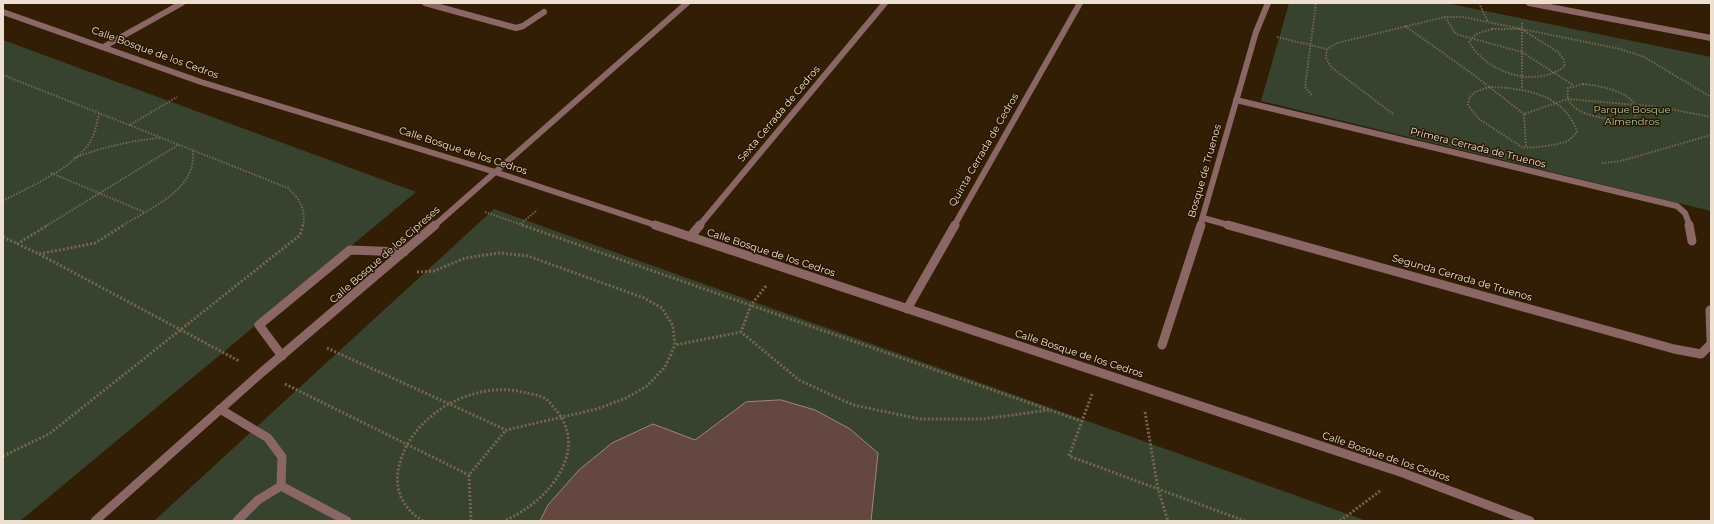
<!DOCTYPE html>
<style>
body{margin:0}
#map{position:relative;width:1714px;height:524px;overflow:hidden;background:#321e04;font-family:Montserrat,sans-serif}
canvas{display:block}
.frame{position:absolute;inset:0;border:4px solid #ede0d1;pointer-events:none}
</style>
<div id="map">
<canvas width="1714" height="524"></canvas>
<div class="frame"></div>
</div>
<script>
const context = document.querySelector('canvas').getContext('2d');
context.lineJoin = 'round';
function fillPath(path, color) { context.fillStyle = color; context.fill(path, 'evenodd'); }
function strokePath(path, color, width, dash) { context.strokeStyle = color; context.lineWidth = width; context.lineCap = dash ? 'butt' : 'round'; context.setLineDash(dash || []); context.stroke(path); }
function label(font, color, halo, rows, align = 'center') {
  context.font = font + ' Montserrat,sans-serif'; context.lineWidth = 3; context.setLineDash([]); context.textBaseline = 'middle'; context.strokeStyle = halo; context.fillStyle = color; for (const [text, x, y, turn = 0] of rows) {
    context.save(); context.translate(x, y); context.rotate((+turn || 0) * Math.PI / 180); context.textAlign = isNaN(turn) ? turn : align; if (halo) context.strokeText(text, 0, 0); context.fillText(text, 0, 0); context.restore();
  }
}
fillPath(new Path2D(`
 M 1289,3 L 1446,3 L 1711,57 L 1711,211 L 1261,101 Z
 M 3,40 L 416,192 L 20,521 L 3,521 Z
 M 494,209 L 1367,521 L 154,521 Z`), '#37432e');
const building = new Path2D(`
 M 781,400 L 815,410 L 850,429 L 878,453 L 871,521 L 540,521 L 548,505 L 579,470 L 612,443 L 653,424 L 695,440 L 746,402 Z`);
fillPath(building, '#634740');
strokePath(building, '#a88278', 1);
strokePath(new Path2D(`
 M 1479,3 L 1488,22
 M 1445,17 L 1456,34 L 1522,52 L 1573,85
 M 1522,23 L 1522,89
 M 1405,26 L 1474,75 L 1524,114
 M 1492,29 L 1521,29 L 1558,52 L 1564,60 L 1565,66 C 1535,89 1487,73 1469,42 L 1476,34 Z
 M 1277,37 L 1327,49
 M 3,75 L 288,188 C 300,200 306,209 303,226
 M 1583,84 C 1601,86 1633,91 1638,111 L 1634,119 C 1617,121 1574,118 1568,98 C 1567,95 1568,91 1568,88 Z
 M 1489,87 C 1524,88 1565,94 1577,132 C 1574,136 1570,140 1565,142 C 1558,145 1528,149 1522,147 L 1479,119 L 1468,105 L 1469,98 L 1475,92 Z
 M 1312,95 L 1305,87 L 1316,3
 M 1393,114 L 1331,67 L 1326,58 L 1327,49 L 1337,43 L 1445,17 L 1463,17 L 1620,49 L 1644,57 L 1711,97
 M 130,125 L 177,97
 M 1526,146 L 1524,114 L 1568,99 L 1660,107 L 1711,117
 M 74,158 C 103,147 129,141 160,138
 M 1602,163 L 1621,161 L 1711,135
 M 51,173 L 144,212
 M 3,201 C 30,186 73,169 90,142 C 95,134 97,123 99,113
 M 485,212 L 525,226
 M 521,224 L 537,210
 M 46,226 L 178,145
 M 122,226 C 145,211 182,196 191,169 C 193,163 193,156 193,150`), '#76654f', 2, [1.5, 1.5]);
strokePath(new Path2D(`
 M 522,225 L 1081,421
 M 3,237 L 39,254 L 95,243 L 124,225
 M 17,244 L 48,225
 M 39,254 L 239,361
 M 417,272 L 434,271 L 465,258 L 499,253 L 528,256 L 644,298 L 662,308 L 673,326 L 675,345 L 741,332
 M 766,286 L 751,305 L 741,332 L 799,380 L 853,405 L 920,419 L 983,419 L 1049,410
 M 327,348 L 506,430 L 597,409 L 626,398 L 647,386 L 665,367 L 675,345
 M 285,384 L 469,475
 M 1092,394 L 1069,456 L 1245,521
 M 1145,412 L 1158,489 L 1168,521
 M 3,456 L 49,434 L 300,235 L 303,225
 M 423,521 C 404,509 395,493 398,471 C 407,417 471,380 523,392 C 530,394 540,395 546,399 C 550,402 553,407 556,410 C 567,423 571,439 567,455 C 559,486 531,509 504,521
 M 471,521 L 469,475 L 506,430
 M 1340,521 L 1380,491`), '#76654f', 3, [2, 2]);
strokePath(new Path2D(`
 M 282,356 L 259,325 L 350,250 L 404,252
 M 220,409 L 268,438 L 282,457 L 281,486 L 347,521
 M 237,521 L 258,500 L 281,486`), '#8a6665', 9);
strokePath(new Path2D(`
 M 425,3 L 516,28 L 523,26 L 544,12
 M 1529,3 L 1711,38
 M 3,12 L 201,82 L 495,172 L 658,226
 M 105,46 L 182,3
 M 1236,100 L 1677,206 L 1685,213 L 1690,226
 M 1203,218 L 1232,226
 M 699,226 L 885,3
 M 954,226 L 1080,3
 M 1200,226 L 1256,32 L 1268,3`), '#8a6665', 6);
strokePath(new Path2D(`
 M 655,225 L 1403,473 L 1530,521
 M 1228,225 L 1674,349 L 1701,354 L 1711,344
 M 1689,225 L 1692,241
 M 690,237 L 700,225
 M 907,309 L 955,225
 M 1710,310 L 1711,341
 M 1162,345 L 1201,225`), '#8a6665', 9);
strokePath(new Path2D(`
 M 434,226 L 687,3`), '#8a6665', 6);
strokePath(new Path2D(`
 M 95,521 L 261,373 L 435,225`), '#8a6665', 9);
label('10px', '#ede0d1', '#281500', [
 ["Calle Bosque de los Cedros",155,53,20],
 ["Sexta Cerrada de Cedros",779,114,-50],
 ["Primera Cerrada de Truenos",1478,148,14],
 ["Quinta Cerrada de Cedros",984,150,-60],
 ["Calle Bosque de los Cedros",463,151,18],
 ["Bosque de Truenos",1205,171,-74],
 ["Calle Bosque de los Cedros",771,253,18],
 ["Calle Bosque de los Cipreses",385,255,-41],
 ["Segunda Cerrada de Truenos",1462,278,16],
 ["Calle Bosque de los Cedros",1079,354,18],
 ["Calle Bosque de los Cedros",1386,457,19]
]);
label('10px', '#afca9b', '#281500', [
 ["Parque Bosque",1632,110],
 ["Almendros",1632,122]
]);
</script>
